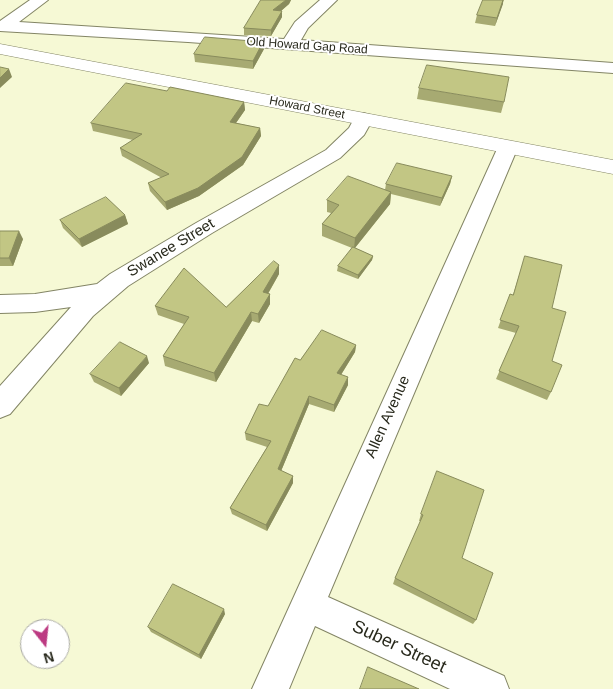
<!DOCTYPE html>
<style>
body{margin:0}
#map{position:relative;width:613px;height:689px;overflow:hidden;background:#f6f9d5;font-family:Helvetica,sans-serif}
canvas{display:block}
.north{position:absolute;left:20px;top:619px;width:50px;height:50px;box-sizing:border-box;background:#fff;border:1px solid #a9a9a4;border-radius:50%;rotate:164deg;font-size:14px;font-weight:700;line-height:20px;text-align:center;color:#28291c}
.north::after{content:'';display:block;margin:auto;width:18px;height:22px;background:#bc3a82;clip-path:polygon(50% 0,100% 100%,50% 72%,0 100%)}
</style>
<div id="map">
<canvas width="613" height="689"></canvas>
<div class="north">N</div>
</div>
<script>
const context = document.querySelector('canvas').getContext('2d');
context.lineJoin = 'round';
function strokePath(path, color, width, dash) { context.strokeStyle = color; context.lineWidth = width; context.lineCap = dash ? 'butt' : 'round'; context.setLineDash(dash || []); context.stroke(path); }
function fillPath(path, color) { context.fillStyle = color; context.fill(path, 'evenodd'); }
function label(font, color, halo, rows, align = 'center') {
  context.font = font + ' Helvetica,sans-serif'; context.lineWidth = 4; context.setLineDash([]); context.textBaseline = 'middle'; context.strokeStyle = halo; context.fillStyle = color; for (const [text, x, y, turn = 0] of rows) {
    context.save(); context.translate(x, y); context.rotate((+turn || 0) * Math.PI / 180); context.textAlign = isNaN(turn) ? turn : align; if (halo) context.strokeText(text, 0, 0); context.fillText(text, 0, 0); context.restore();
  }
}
const street = new Path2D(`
 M 30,0 L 48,0 L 19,22 L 284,39 L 295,22 L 320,0 L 337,0 L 308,28 L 301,40 L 613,63 L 613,73 L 188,42 L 0,31 L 0,21 Z
 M 363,113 L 370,115 L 373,119 L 364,135 L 340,158 L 212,233 L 128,286 L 93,316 L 10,414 L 0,418 L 0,386 L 71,307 L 35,312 L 0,313 L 0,295 L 35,294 L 97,284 L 110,274 L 196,223 L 326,150 L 349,128 L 356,115 Z
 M 508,141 L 515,143 L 518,147 L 328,597 L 504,676 L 509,689 L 450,689 L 315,626 L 289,689 L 252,689 L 498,147 L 501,143 Z`);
const secondary = new Path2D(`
 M 0,44 L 613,160 L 613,174 L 0,54 Z`);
strokePath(street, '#838565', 2);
strokePath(secondary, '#838565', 1);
fillPath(street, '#fff');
fillPath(secondary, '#fff');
fillPath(new Path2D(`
 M 261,0 L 291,0 L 289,4 L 281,11 L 282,17 L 271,36 L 244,35 L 244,28 Z
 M 483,0 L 504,0 L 495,26 L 475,23 L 477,15 Z
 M 263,42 L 264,49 L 253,69 L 195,62 L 194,54 Z
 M 419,88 L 504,102 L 501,113 L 417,99 Z
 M 167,91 L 244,102 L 245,110 L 236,123 L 260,128 L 261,136 L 243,165 L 199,196 L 167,210 L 150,191 L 148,183 L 162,178 L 122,156 L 120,148 L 133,140 L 93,131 L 91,123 Z
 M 452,176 L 450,184 L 440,206 L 391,194 L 390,204 L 355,248 L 373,256 L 372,260 L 358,279 L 337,271 L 338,266 L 352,248 L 322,236 L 322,224 L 331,213 L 327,212 L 327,200 L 385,190 L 386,184 Z
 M 125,215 L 128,224 L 82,247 L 63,228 L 60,220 Z
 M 0,231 L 23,239 L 13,266 L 0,266 Z
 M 525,256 L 552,308 L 552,361 L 551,392 L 547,400 L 496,379 L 516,333 L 498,328 L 510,294 L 513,295 Z
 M 279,265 L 279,274 L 268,294 L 270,294 L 270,304 L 259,323 L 252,321 L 216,382 L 165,366 L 163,356 L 184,324 L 158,315 L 155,306 L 226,307 Z
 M 356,345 L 355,352 L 341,375 L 348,385 L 334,412 L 309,404 L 281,471 L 293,476 L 293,483 L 267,531 L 232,514 L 230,508 L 267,447 L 246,440 L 245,433 L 268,406 L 300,360 Z
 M 149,363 L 121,396 L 94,382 L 90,374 Z
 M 437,471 L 462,558 L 476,620 L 473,624 L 393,584 L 395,578 L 421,521 L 419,521 L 421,514 Z
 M 225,614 L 201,659 L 151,632 L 148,627 Z`), '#a7aa72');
fillPath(new Path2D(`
 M 286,0 L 291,0 L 289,4 L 274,17 L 273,10 Z
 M 503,0 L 503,4 L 495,26 L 497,18 Z
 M 282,11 L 282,17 L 271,36 L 271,30 Z
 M 263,42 L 264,49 L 253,69 L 253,61 Z
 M 9,69 L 12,77 L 0,88 L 0,78 Z
 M 244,102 L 245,110 L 231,130 L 230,122 Z
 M 260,128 L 261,136 L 243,165 L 199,196 L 167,210 L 165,202 Z
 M 452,176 L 450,184 L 440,206 L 442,198 Z
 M 391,192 L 390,204 L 354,249 L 355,238 Z
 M 125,215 L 128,224 L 82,247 L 79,239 Z
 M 19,231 L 23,239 L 13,266 L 9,258 Z
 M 373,256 L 372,260 L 358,279 L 358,275 Z
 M 279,265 L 279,274 L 263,302 L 263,292 Z
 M 270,294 L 270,304 L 259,323 L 258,314 Z
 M 251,312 L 252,321 L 216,382 L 214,373 Z
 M 356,345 L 355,352 L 337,381 L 337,373 Z
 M 147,356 L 149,363 L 121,396 L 119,388 Z
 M 348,377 L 348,385 L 334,412 L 334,405 Z
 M 309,396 L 309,404 L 279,476 L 278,469 Z
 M 293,476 L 293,483 L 267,531 L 266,525 Z
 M 224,609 L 225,614 L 201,659 L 199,655 Z`), '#888b5c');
const building = new Path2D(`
 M 261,0 L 286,0 L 273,10 L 282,11 L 271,30 L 244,28 Z
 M 483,0 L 503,0 L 497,18 L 477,15 Z
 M 205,37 L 263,42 L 253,61 L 194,54 Z
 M 427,65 L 509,77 L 504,102 L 419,88 Z
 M 0,67 L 9,69 L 0,78 Z
 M 126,83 L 167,91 L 170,87 L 244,102 L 230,122 L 260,128 L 242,157 L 198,188 L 165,202 L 148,183 L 169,174 L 120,148 L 142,134 L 91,123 Z
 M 397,163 L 452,176 L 442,198 L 386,184 Z
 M 348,176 L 391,192 L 355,238 L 322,224 L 339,205 L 327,200 Z
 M 106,197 L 125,215 L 79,239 L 60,220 Z
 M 0,231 L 19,231 L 9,258 L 0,258 Z
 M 353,247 L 373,256 L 358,275 L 338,266 Z
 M 525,256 L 562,265 L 552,308 L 566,312 L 552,361 L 562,365 L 551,392 L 499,371 L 519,326 L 500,320 L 510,294 L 513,295 Z
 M 274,261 L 279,265 L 263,292 L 270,294 L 258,314 L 251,312 L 214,373 L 163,356 L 189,317 L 155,306 L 184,268 L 226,307 Z
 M 322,330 L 356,345 L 337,373 L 348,377 L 334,405 L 309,396 L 278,469 L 293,476 L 266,525 L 230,508 L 271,441 L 245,433 L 259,404 L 268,406 L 295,358 L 300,360 Z
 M 120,342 L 147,356 L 119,388 L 90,374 Z
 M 437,471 L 484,490 L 462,558 L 493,573 L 476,620 L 395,578 L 423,515 L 421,514 Z
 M 173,584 L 224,609 L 199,655 L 148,627 Z
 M 368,667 L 419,689 L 360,689 Z`);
fillPath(building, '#c2c684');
strokePath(building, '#888b5c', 1);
label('12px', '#28291c', '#fff', [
 ["Old Howard Gap Road",307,46,4],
 ["Howard Street",307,108,11]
]);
label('15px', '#28291c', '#fff', [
 ["Swanee Street",171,248,-31],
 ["Allen Avenue",388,417,-66]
]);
label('18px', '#28291c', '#fff', [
 ["Suber Street",399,647,25]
]);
</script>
